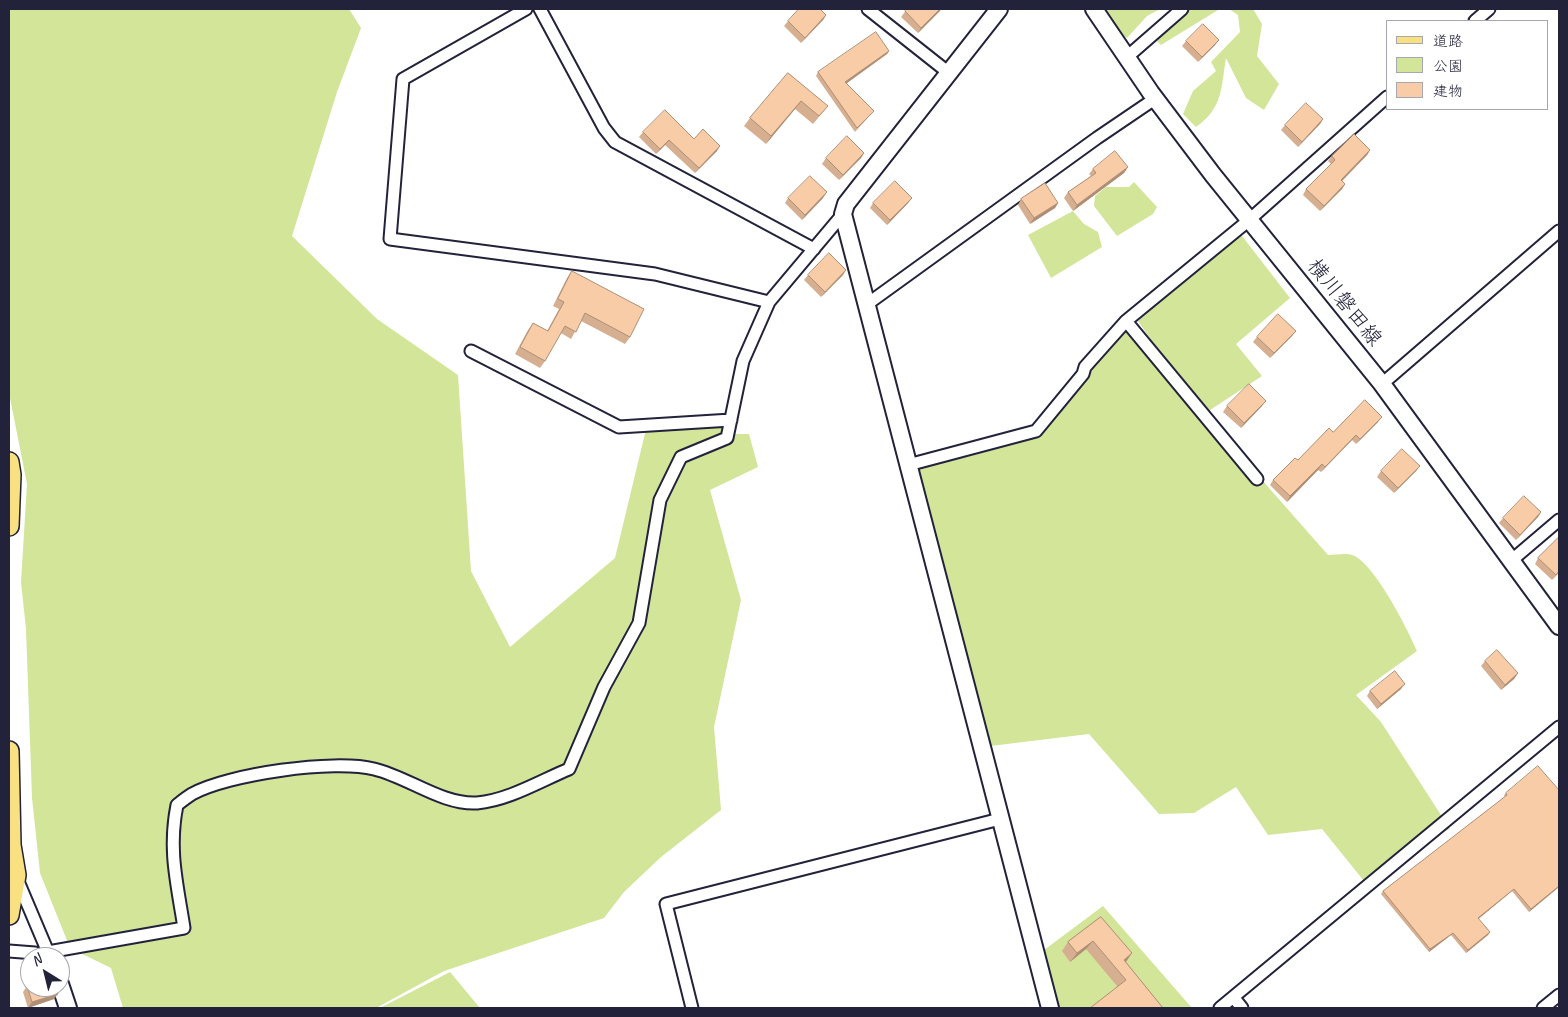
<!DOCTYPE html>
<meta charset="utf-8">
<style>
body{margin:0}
#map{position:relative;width:1568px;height:1017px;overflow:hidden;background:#fff;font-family:Caveat,"Klee One",sans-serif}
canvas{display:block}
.frame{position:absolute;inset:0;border:10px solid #22223b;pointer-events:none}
.legend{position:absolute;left:1386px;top:20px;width:162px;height:90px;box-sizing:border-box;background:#fff;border:1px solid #a7a7b1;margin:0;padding:6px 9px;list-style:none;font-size:15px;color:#22223b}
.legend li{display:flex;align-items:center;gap:10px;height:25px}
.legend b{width:25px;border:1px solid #a7a7b1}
.north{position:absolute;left:20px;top:947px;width:50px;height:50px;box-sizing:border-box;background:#fff;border:1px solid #a7a7b1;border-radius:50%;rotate:324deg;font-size:14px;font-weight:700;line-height:20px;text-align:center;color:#22223b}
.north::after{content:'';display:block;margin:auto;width:18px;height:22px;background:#22223b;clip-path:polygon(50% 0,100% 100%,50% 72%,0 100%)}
</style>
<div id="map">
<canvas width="1568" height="1017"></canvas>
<div class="frame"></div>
<ul class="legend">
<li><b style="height:6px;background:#f9e181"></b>道路</li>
<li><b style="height:14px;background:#d2e599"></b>公園</li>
<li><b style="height:14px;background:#f8cca7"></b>建物</li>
</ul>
<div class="north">N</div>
</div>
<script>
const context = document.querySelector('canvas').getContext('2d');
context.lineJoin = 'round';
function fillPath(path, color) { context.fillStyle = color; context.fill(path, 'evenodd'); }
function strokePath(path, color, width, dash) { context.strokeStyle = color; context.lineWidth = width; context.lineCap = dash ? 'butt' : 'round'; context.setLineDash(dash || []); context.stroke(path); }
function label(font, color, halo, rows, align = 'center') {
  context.font = font + ' Caveat,"Klee One",sans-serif'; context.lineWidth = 5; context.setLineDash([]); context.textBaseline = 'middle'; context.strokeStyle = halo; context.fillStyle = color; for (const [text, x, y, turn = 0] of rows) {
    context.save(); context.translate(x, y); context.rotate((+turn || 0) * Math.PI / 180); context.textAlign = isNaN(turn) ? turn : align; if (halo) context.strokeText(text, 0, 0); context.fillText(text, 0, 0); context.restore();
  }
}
fillPath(new Path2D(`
 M 9,9 L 349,9 L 361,28 L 337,92 L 292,236 L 377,319 L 458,375 L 471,571 L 510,647 L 615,558 L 647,425 L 731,420 L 728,434 L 749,434 L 758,467 L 710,490 L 741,600 L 714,727 L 721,810 L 661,857 L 624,892 L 604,918 L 444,971 L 376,1008 L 123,1008 L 111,968 L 70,948 L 40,873 L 32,798 L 26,629 L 21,582 L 27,484 L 9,393 Z
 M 1084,9 L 1160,9 L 1147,16 L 1127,38 Z
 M 1182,9 L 1225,9 L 1218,10 L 1161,45 L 1155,39 Z
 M 1229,9 L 1253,9 L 1262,24 L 1257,56 L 1279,84 L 1264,110 L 1246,98 L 1226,58 C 1221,88 1223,108 1196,127 L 1183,114 L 1193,91 L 1216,71 L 1211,62 L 1240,32 L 1238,15 Z
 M 1134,182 L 1157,207 L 1153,214 L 1117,236 L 1094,206 L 1095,196 L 1106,187 L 1129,187 Z
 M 1073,211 L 1084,224 L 1098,232 L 1102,247 L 1051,278 L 1028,235 Z
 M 1239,232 L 1290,298 L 1236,344 L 1262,376 L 1204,414 L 1328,555 C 1335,555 1345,553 1352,555 C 1374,562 1408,630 1417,651 L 1356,695 L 1381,722 L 1450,829 L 1424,839 L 1368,886 L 1322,829 L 1268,835 L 1236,787 L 1194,813 L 1159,814 L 1089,734 L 982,747 L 916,463 L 967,457 L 1014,444 L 1041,431 L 1126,321 L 1195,403 L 1138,321 Z
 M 1103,906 L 1192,1008 L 1050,1008 L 1036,956 Z
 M 450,972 L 480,1008 L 380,1008 Z`), '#d2e599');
const street = new Path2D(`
 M 526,9 L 403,79 L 390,239 L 655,274 L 769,302
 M 540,9 L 604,128 L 615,142 L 814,249
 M 868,9 L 949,73
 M 1475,21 L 1489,9
 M 1127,57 L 1182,9
 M 866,305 L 1097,138 L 1156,98
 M 1126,321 L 1257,479
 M 471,351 L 619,427 L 731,420
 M 1382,384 L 1559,231
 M 908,465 L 1036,431 L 1083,374 L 1085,367 L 1126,321 L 1248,221 L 1387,97
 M 1512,560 L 1559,520
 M 17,879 L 50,957
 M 9,951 L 35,953 L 41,957
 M 48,952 L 184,928 C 177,883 168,850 177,805 C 182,801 187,797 192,794 C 228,774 334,759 374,769 C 408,777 442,805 477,803 C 509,800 540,781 569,769 L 604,687 L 639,623 L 660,500 L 681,457 L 727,438 L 743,361 L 769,302 L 843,214
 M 1234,998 L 1242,1008
 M 692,1008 L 666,904 L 1000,819
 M 1220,1008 L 1559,727
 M 1543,1008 L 1559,995`);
const secondary = new Path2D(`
 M 999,9 L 846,204 L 843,214 L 1050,1008
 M 1094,9 L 1151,93 L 1213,175 L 1382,384 L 1559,626
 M 60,984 L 68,1008`);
const primary = new Path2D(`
 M 9,462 L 11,475 L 9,526
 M 9,751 L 11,845 L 16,875 L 9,915`);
strokePath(street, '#22223b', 15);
strokePath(secondary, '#22223b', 20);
strokePath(primary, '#22223b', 22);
strokePath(street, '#fff', 11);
strokePath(secondary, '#fff', 16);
strokePath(primary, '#f9e181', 19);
fillPath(new Path2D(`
 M 907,9 L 941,9 L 918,33 L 901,17 Z
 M 826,15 L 823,20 L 801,43 L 784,26 L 788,21 Z
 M 1219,40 L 1215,45 L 1198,62 L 1182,46 L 1186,41 Z
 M 889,51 L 887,54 L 846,83 L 874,111 L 855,132 L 816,76 L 818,72 Z
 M 788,73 L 828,106 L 813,124 L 795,109 L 766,144 L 744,126 L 750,118 Z
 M 1323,119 L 1320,124 L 1298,147 L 1281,130 L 1285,125 Z
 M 643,132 L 694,139 L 717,151 L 695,173 L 665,145 L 656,154 L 639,137 Z
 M 1370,150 L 1367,155 L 1342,181 L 1345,184 L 1342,189 L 1320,211 L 1303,195 L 1306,189 L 1331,164 L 1328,161 L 1332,156 Z
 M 864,153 L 861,158 L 839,180 L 822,164 L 826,158 Z
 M 1128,167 L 1124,173 L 1073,211 L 1064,198 L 1068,192 L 1091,176 L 1089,174 L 1093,169 Z
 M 788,198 L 823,198 L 802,220 L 785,203 Z
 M 912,198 L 908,203 L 887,225 L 870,208 L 873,203 Z
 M 1021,199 L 1058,203 L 1055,208 L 1030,224 L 1018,205 Z
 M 572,271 L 630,337 L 625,344 L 581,321 L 571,339 L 561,333 L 545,361 L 540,368 L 515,354 L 528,330 L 533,323 L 547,331 L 559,309 L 553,306 L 567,278 Z
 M 808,275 L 843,275 L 821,297 L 804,280 Z
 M 1296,331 L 1292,336 L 1270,358 L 1253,342 L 1257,337 Z
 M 1227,406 L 1262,406 L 1241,428 L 1223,412 Z
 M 1378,422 L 1356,444 L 1352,440 L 1321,472 L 1318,470 L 1287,502 L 1270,485 L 1273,480 L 1333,432 Z
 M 1420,466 L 1416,471 L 1394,493 L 1377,477 L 1381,471 Z
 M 1541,512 L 1538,517 L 1516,540 L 1499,523 L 1503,518 Z
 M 1559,537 L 1559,573 L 1552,580 L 1535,564 L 1538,558 Z
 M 1485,661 L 1518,673 L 1514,679 L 1501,690 L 1481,666 Z
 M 1401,689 L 1377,709 L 1367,696 L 1370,691 Z
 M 1506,793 L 1559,887 L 1529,912 L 1512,891 L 1478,919 L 1490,932 L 1488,935 L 1466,953 L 1451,935 L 1429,952 L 1381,894 L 1383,891 L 1505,797 L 1504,795 Z
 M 1101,917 L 1126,962 L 1163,1008 L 1117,986 L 1086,949 L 1070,962 L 1062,951 L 1068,942 Z
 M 27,986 L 54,999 L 28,1008 L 23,992 Z`), '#d5af90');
fillPath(new Path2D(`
 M 940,9 L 941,9 L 940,11 L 918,33 L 921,28 Z
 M 826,15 L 823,20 L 801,43 L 805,38 Z
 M 1219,40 L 1215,45 L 1198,62 L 1202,57 Z
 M 889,51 L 887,54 L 843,86 L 845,82 Z
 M 801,101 L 795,109 L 766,144 L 771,136 Z
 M 1323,119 L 1320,124 L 1298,147 L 1302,142 Z
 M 669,140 L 665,145 L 656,154 L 660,149 Z
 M 720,146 L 717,151 L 695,173 L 699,168 Z
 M 1370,150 L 1367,155 L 1338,185 L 1341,180 Z
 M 864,153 L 861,158 L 839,180 L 843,175 Z
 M 1128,167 L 1124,173 L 1073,211 L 1077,205 Z
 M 1345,184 L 1342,189 L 1320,211 L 1324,206 Z
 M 827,192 L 823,198 L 802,220 L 805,215 Z
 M 912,198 L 908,203 L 887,225 L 890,220 Z
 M 1058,203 L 1055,208 L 1030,224 L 1034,218 Z
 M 846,270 L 843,275 L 821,297 L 825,292 Z
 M 1296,331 L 1292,336 L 1270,358 L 1274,353 Z
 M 1266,401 L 1262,406 L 1241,428 L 1244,423 Z
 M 1382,417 L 1378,422 L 1356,444 L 1360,439 Z
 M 1356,435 L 1352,440 L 1321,472 L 1325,467 Z
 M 1322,464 L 1318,470 L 1287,502 L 1290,496 Z
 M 1420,466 L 1416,471 L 1394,493 L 1398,488 Z
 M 1541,512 L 1538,517 L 1516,540 L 1520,535 Z
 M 1518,673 L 1514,679 L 1501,690 L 1505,685 Z
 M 1405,684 L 1401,689 L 1377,709 L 1381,704 Z
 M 1559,886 L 1559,887 L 1529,912 L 1531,909 Z
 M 1514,889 L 1512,891 L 1476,921 L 1478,918 Z
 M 1490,932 L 1488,935 L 1466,953 L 1468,950 Z
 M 1453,933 L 1451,935 L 1429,952 L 1430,949 Z
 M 1093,941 L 1086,949 L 1070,962 L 1077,953 Z
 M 1132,953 L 1126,962 L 1124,960 Z
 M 58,994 L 54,999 L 28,1008 L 32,1002 Z`), '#ae8f75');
const building = new Path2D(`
 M 799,9 L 820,9 L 826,15 L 805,38 L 788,21 Z
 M 907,9 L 940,9 L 921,28 L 905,11 Z
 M 1203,24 L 1219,40 L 1202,57 L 1186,41 Z
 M 876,32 L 889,51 L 845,82 L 874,111 L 857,128 L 818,72 Z
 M 788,73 L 828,106 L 819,116 L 801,101 L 771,136 L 750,118 Z
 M 1306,103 L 1323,119 L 1302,142 L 1285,125 Z
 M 665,110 L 694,139 L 703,129 L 720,146 L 699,168 L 669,140 L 660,149 L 643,132 Z
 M 1354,134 L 1370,150 L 1341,180 L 1345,184 L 1324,206 L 1306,189 L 1335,160 L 1332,156 Z
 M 847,136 L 864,153 L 843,175 L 826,158 Z
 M 1115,151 L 1128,167 L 1077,205 L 1068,192 L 1096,173 L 1093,169 Z
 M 810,176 L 827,192 L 805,215 L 788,198 Z
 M 895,181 L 912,198 L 890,220 L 873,203 Z
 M 1045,183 L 1058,203 L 1034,218 L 1021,199 Z
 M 829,253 L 846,270 L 825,292 L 808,275 Z
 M 572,271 L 644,309 L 630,337 L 585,313 L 576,332 L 565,326 L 545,361 L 520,347 L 533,323 L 548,331 L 564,302 L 558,299 Z
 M 1278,314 L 1296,331 L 1274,353 L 1257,337 Z
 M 1249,384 L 1266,401 L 1244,423 L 1227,406 Z
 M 1365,400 L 1382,417 L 1360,439 L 1356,435 L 1325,467 L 1322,464 L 1290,496 L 1273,480 L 1295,458 L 1298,460 L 1329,428 L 1333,432 Z
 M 1402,449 L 1420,466 L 1398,488 L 1381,471 Z
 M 1524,496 L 1541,512 L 1520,535 L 1503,518 Z
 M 1559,537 L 1559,571 L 1556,575 L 1538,558 Z
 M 1497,650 L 1518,673 L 1505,685 L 1485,661 Z
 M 1395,671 L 1405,684 L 1381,704 L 1370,691 Z
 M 1538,766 L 1559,790 L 1559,886 L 1531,909 L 1514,889 L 1478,918 L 1490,932 L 1468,950 L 1453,933 L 1430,949 L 1383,891 L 1507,795 L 1506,793 Z
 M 1101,917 L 1132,953 L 1124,960 L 1163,1008 L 1090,1008 L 1126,980 L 1093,941 L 1077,953 L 1068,942 Z
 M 30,985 L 30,987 L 56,987 L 58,994 L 32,1002 L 27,986 Z`);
fillPath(building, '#f8cca7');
strokePath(building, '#ae8f75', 1);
label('21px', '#22223b', '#fff', [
 ["横川磐田線",1344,303,51]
]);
</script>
